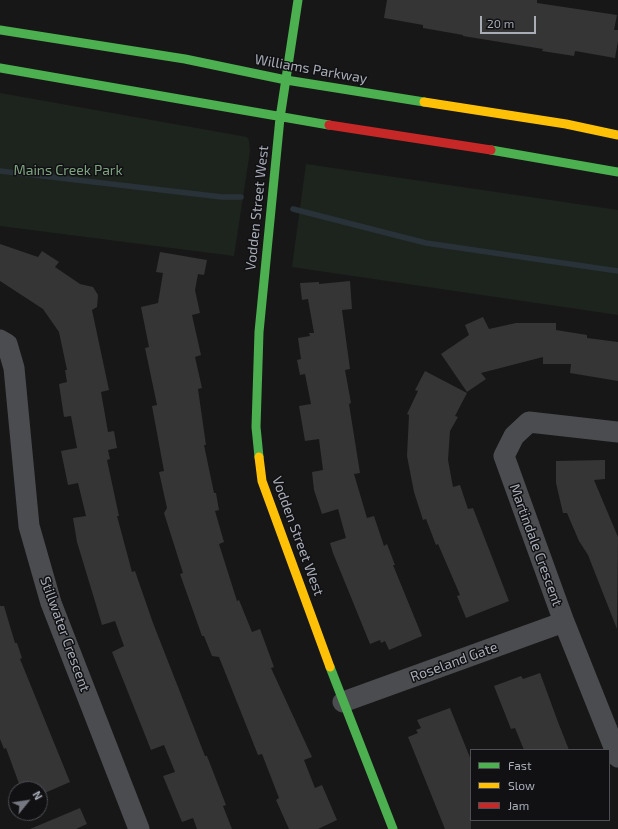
<!DOCTYPE html>
<style>
body{margin:0}
#map{position:relative;width:618px;height:829px;overflow:hidden;background:#171717;font-family:"Exo 2",sans-serif}
canvas{display:block}
.legend{position:absolute;left:470px;top:749px;width:140px;height:72px;box-sizing:border-box;background:#111113;border:1px solid #4d4f55;margin:0;padding:5px 7px;list-style:none;font-size:12px;color:#a8adb8}
.legend li{display:flex;align-items:center;gap:8px;height:20px}
.legend b{width:20px;border:1px solid #4d4f55}
.north{position:absolute;left:8px;top:781px;width:40px;height:40px;box-sizing:border-box;background:#111113;border:1px solid #4d4f55;border-radius:50%;rotate:60deg;font-size:11px;font-weight:700;line-height:16px;text-align:center;color:#a8adb8}
.north::after{content:'';display:block;margin:auto;width:14px;height:18px;background:#757880;clip-path:polygon(50% 0,100% 100%,50% 72%,0 100%)}
.scale{position:absolute;left:480px;top:16px;width:56px;height:18px;box-sizing:border-box;border:2px solid #a8adb8;border-top:0;padding-left:5px;font-size:12px;line-height:14px;white-space:nowrap;color:#a8adb8;-webkit-text-stroke:3px #111113;paint-order:stroke}
</style>
<div id="map">
<canvas width="618" height="829"></canvas>
<ul class="legend">
<li><b style="height:5px;background:#4caf50"></b>Fast</li>
<li><b style="height:5px;background:#ffc107"></b>Slow</li>
<li><b style="height:5px;background:#c62828"></b>Jam</li>
</ul>
<div class="north">N</div>
<div class="scale">20 m</div>
</div>
<script>
const context = document.querySelector('canvas').getContext('2d');
context.lineJoin = 'round';
function fillPath(path, color) { context.fillStyle = color; context.fill(path, 'evenodd'); }
function strokePath(path, color, width, dash) { context.strokeStyle = color; context.lineWidth = width; context.lineCap = dash ? 'butt' : 'round'; context.setLineDash(dash || []); context.stroke(path); }
function label(font, color, halo, rows, align = 'center') {
  context.font = font + ' "Exo 2",sans-serif'; context.lineWidth = 3; context.setLineDash([]); context.textBaseline = 'middle'; context.strokeStyle = halo; context.fillStyle = color; for (const [text, x, y, turn = 0] of rows) {
    context.save(); context.translate(x, y); context.rotate((+turn || 0) * Math.PI / 180); context.textAlign = isNaN(turn) ? turn : align; if (halo) context.strokeText(text, 0, 0); context.fillText(text, 0, 0); context.restore();
  }
}
fillPath(new Path2D(`
 M 0,93 L 247,137 L 249,141 L 250,151 L 234,256 L 0,226 Z
 M 306,164 L 618,210 L 618,315 L 292,267 Z`), '#1d241e');
strokePath(new Path2D(`
 M 0,171 L 222,197 L 241,197
 M 293,209 L 426,243 L 618,271`), '#2a3239', 5.5);
fillPath(new Path2D(`
 M 387,0 L 537,0 L 537,3 L 617,15 L 614,30 L 618,30 L 618,41 L 615,58 L 575,51 L 574,56 L 542,51 L 543,49 L 463,36 L 463,35 L 423,28 L 423,25 L 384,18 Z
 M 0,244 L 38,257 L 42,251 L 59,262 L 55,267 L 80,284 L 93,287 L 98,295 L 97,307 L 92,310 L 109,390 L 101,392 L 108,432 L 114,431 L 117,448 L 108,450 L 110,459 L 107,460 L 119,516 L 117,516 L 132,572 L 135,571 L 153,623 L 205,756 L 207,756 L 226,805 L 223,806 L 232,829 L 197,829 L 193,818 L 182,822 L 163,776 L 175,772 L 164,745 L 151,750 L 112,652 L 124,646 L 115,621 L 102,625 L 97,608 L 77,542 L 73,518 L 86,516 L 78,483 L 68,485 L 61,451 L 77,448 L 71,416 L 64,417 L 59,384 L 67,382 L 65,370 L 67,370 L 59,332 L 43,309 L 0,281 Z
 M 160,252 L 207,260 L 204,275 L 198,274 L 195,290 L 200,313 L 192,315 L 201,355 L 195,357 L 202,388 L 198,389 L 206,445 L 204,445 L 214,493 L 216,493 L 219,510 L 215,511 L 224,542 L 219,544 L 237,601 L 239,600 L 252,632 L 260,629 L 274,667 L 271,668 L 312,757 L 304,760 L 315,788 L 322,785 L 337,820 L 318,829 L 289,829 L 276,800 L 279,798 L 262,754 L 258,755 L 219,657 L 212,656 L 204,636 L 202,636 L 180,574 L 183,573 L 164,513 L 167,508 L 159,472 L 164,471 L 152,406 L 157,405 L 145,348 L 149,347 L 141,307 L 158,303 L 163,273 L 156,272 Z
 M 350,281 L 352,309 L 342,310 L 350,369 L 345,370 L 351,403 L 349,404 L 360,473 L 354,474 L 367,518 L 374,516 L 384,546 L 387,544 L 395,565 L 393,565 L 422,636 L 389,650 L 385,641 L 381,643 L 380,640 L 370,644 L 333,553 L 330,543 L 346,538 L 338,509 L 322,514 L 314,490 L 312,472 L 323,470 L 319,439 L 305,441 L 299,406 L 311,404 L 305,374 L 300,375 L 297,360 L 301,359 L 298,338 L 310,336 L 309,333 L 314,333 L 308,299 L 302,300 L 300,283 L 319,282 L 319,284 Z
 M 483,317 L 489,329 L 516,323 L 556,323 L 556,330 L 587,335 L 587,338 L 618,342 L 618,381 L 570,373 L 571,364 L 543,364 L 543,357 L 481,373 L 486,379 L 467,392 L 441,354 L 469,335 L 465,325 Z
 M 425,371 L 467,393 L 455,416 L 458,417 L 450,431 L 448,460 L 453,487 L 460,485 L 468,509 L 473,508 L 509,601 L 466,618 L 457,596 L 460,595 L 438,544 L 436,545 L 426,519 L 423,520 L 414,492 L 407,456 L 409,415 L 407,414 L 418,391 L 415,390 Z
 M 605,460 L 605,479 L 594,480 L 618,537 L 617,629 L 588,555 L 579,541 L 567,513 L 563,513 L 556,483 L 556,461 Z
 M 0,606 L 4,606 L 15,643 L 17,643 L 22,658 L 20,659 L 70,782 L 40,795 L 40,789 L 21,789 L 6,748 L 4,749 L 0,739 Z
 M 540,673 L 558,722 L 569,750 L 524,750 L 515,728 L 511,729 L 494,686 L 521,676 L 523,679 Z
 M 450,708 L 471,760 L 471,829 L 445,829 L 408,737 L 418,733 L 416,730 L 421,728 L 417,720 Z
 M 80,808 L 87,824 L 76,829 L 30,829 Z`), '#353536');
strokePath(new Path2D(`
 M 0,340 L 7,344 L 14,368 L 29,526 L 51,603 L 139,829
 M 618,432 L 529,422 L 514,436 L 504,456 L 564,622 L 618,757
 M 343,702 L 564,622`), '#4b4c50', 21);
strokePath(new Path2D(`
 M 0,30 L 185,59 L 286,80 L 424,102
 M 0,68 L 329,125
 M 491,150 L 618,172
 M 259,457 L 256,427 L 259,332 L 280,118 L 298,0
 M 330,667 L 393,829`), '#4caf50', 9);
strokePath(new Path2D(`
 M 424,102 L 566,124 L 618,135
 M 259,457 L 262,481 L 330,667`), '#ffc107', 9);
strokePath(new Path2D(`
 M 329,125 L 491,150`), '#c62828', 9);
label('14px', '#a8adb8', '#111113', [
 ["Williams Parkway",311,69,10],
 ["Vodden Street West",257,208,-84],
 ["Vodden Street West",298,536,70],
 ["Martindale Crescent",536,545,70],
 ["Stillwater Crescent",65,634,70],
 ["Roseland Gate",454,662,-20]
]);
label('14px', '#7fa381', '#111113', [
 ["Mains Creek Park",68,170]
]);
</script>
